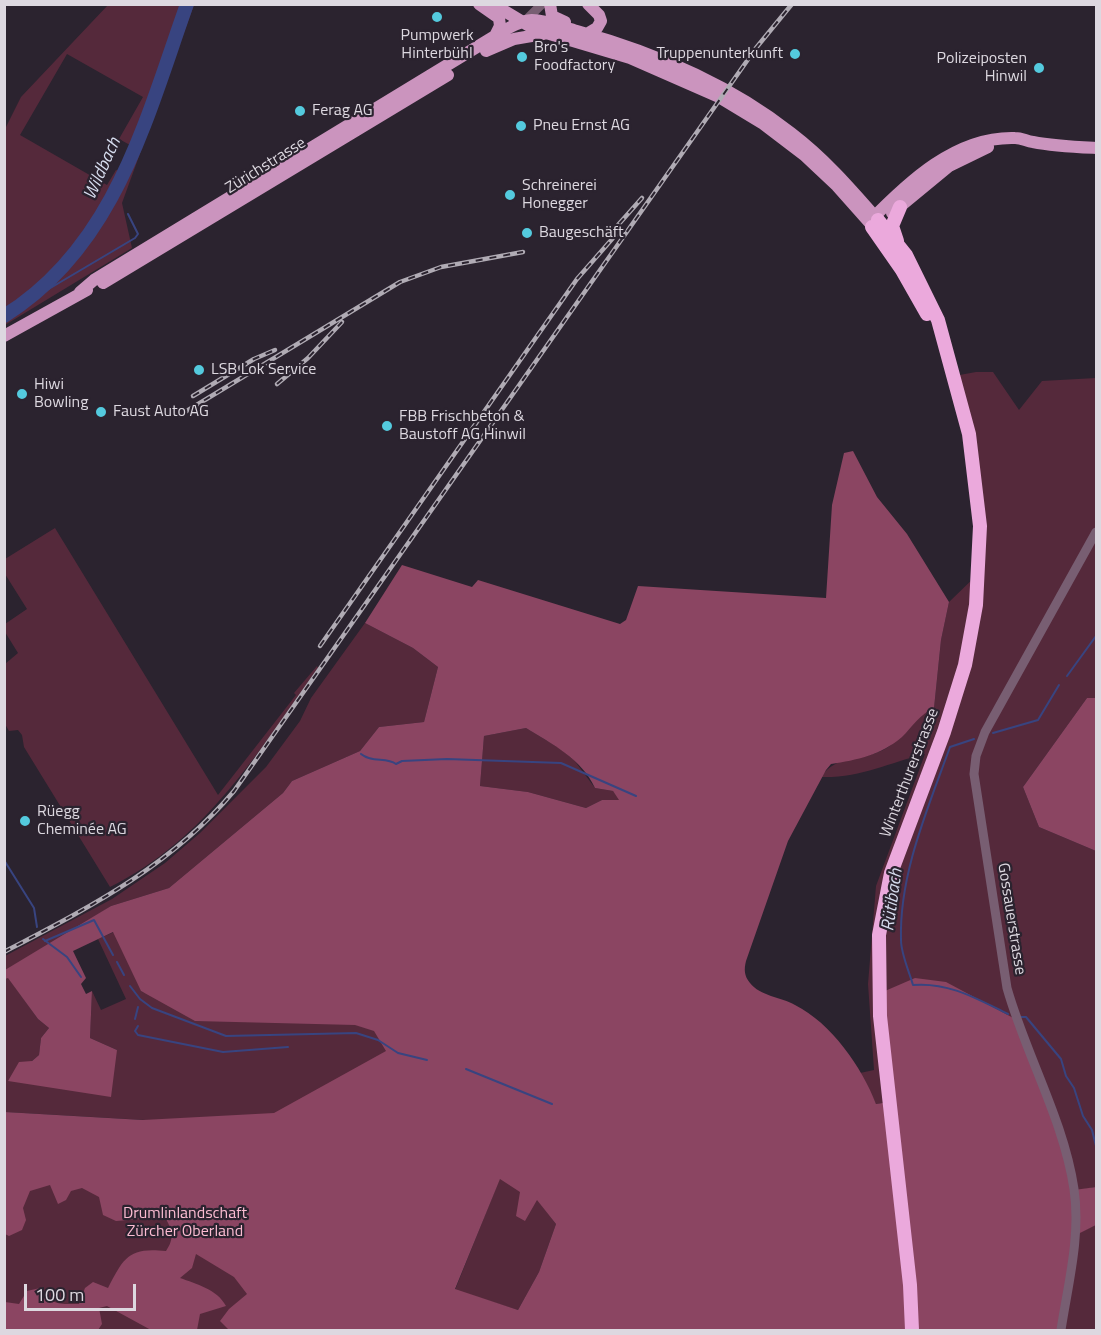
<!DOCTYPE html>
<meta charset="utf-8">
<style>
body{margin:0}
#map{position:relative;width:1101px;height:1335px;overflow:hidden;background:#2b232f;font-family:"Titillium Web",sans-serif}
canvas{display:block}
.frame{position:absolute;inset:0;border:6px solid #ddd8e0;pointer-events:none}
.scale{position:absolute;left:24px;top:1284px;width:112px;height:27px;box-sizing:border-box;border:3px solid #ddd8e0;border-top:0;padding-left:8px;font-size:18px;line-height:21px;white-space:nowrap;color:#ddd8e0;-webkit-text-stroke:4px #2b232f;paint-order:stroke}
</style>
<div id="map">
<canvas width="1101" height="1335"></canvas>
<div class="frame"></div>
<div class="scale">100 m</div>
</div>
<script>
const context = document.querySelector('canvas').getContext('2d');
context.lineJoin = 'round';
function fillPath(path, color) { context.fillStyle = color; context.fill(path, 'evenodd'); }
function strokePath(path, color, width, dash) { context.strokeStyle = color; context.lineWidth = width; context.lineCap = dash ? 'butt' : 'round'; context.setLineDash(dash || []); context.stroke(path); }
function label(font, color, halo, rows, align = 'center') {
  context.font = font + ' "Titillium Web",sans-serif'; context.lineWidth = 4.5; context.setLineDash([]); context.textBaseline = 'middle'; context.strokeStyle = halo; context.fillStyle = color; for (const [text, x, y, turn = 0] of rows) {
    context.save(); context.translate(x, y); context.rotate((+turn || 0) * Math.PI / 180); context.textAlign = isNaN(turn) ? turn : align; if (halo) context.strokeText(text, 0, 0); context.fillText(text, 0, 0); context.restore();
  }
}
fillPath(new Path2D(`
 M 108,5 L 194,5 L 122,203 L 132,248 L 5,325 L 5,129 L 21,97 ZM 67,54 L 143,97 L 119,139 L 130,145 L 121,171 L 116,170 L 107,185 L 20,135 Z
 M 976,372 L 993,372 L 1019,410 L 1042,381 L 1096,378 L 1096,698 L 1087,698 L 1023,787 L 1039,827 L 1096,851 L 1096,1187 L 1074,1191 L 889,1102 L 876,1104 L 860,1073 L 874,1070 L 868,984 L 876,886 L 925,754 C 888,763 861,778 821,777 C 836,754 862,761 883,750 C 903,740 913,716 934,708 L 941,640 L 949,602 L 979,573 L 980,556 L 954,376 Z
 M 55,528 L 218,795 L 296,695 L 294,693 L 317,666 L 318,668 C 258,752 207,839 110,887 L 24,747 L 22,735 L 18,730 L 9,731 L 5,724 L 5,664 L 18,653 L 5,632 L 5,624 L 27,609 L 5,574 L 5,559 Z
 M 365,623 L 413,648 L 438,667 L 424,722 L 379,727 L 360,751 L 292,781 L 283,793 L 169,888 L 111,906 L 5,977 L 5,956 L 112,899 L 165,863 L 200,833 L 266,767 L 300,721 L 311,698 Z
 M 526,728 L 559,748 L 574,760 L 595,788 L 613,791 L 620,800 L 602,800 L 586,808 L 528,792 L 480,786 L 484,736 Z
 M 114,932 L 142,992 L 346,1022 L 438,1047 L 296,1231 L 544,1330 L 5,1330 L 4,1115 L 145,1123 L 145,1120 L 5,1112 L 4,979 L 8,977 L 38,1019 L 49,1028 L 41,1038 L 39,1055 L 8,1081 L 117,1050 L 90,1038 L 92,991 L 101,1010 L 126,999 L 98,939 Z
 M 500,1178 L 537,1199 L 556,1224 L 539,1272 L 518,1310 L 455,1290 Z
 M 1096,1225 L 1096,1330 L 1061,1330 L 1076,1234 Z`), '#55293b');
fillPath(new Path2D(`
 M 853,451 L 877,497 L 907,534 L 949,602 L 941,640 L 934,708 C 920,714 912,727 902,737 C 881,755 857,760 831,764 L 826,770 L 788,841 L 746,961 C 744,969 744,976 750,983 C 760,996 781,997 795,1005 C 831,1023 862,1067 876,1104 L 889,1102 L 878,994 L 915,978 L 946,982 L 1017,1020 L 1067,1156 L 1074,1190 L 1096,1187 L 1096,1225 L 1076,1235 L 1061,1330 L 236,1330 L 228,1329 L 220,1321 L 229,1309 L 247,1294 L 234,1277 L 196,1254 L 192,1268 L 180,1278 C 196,1284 217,1289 226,1306 L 200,1314 L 197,1330 L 151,1330 L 107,1306 L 99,1308 L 102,1324 L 98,1330 L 5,1330 L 5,1302 L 19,1304 L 27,1291 L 40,1288 C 51,1306 60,1304 79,1304 L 85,1288 L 93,1282 L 108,1288 C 124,1257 129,1247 166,1251 C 175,1238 172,1230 165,1217 L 116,1221 L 103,1215 L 99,1197 L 82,1188 L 71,1191 L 66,1200 L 58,1204 L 50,1185 L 30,1191 L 23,1208 L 26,1220 L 22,1230 L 9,1236 L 5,1234 L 5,1112 L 143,1120 L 274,1113 L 386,1051 L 374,1031 L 355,1025 L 195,1021 L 141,991 L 113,932 L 73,951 L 86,978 L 81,984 L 86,994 L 92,991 L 90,1038 L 117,1050 L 111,1097 L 8,1081 L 19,1062 L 32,1061 L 39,1055 L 41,1038 L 49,1028 L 38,1019 L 8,978 L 5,979 L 5,970 L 111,906 L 169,888 L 283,793 L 292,781 L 360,751 L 379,727 L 424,722 L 438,667 L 413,648 L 365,623 L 402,565 L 472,587 L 478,580 L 620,624 L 626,620 L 638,586 L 826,598 L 832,505 L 844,453 ZM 526,728 C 552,744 582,759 595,788 L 613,791 L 619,800 L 602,800 L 586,808 L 528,792 L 480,786 L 484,736 ZM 500,1179 L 520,1192 L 516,1216 L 525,1221 L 537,1200 L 556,1224 L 539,1272 L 518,1310 L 455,1289 Z
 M 1087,698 L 1096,698 L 1096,851 L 1039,827 L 1023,787 Z`), '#8b4562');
strokePath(new Path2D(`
 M 30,300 L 135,238 L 138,234 L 128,214
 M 1067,676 L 1096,636
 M 993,733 L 1038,720 L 1059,685
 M 974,739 L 950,747 C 928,808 899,874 901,940 C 901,954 909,971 913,985 C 949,982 977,999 1008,1014
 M 361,754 C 372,763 386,757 396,764 L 402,761 L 447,759 L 561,763 L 636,796
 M 4,860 L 34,908 L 37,927
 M 43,939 L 67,957 L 81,977
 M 45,941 L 94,920 L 113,955
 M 117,962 L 124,975
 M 130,986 L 140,999 L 152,1008 L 226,1036 L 356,1033 L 378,1040 L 398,1053 L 427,1060
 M 1021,1017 L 1026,1017 L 1061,1059 L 1066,1076 L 1074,1088 L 1083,1116 L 1092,1130 L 1096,1146
 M 135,1019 L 138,1007
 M 138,1026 L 135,1031 L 138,1035 L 223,1052 L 288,1047
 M 466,1069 L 552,1104`), '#384480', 2);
strokePath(new Path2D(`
 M 4,316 C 115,247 146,119 187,4`), '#384480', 14);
strokePath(new Path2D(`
 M 524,22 L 542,4
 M 1061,1330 C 1068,1284 1081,1236 1074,1189 C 1064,1121 1026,1055 1007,988 L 974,774 L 976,756 L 985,732 L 1096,532`), '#785e72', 9);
strokePath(new Path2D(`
 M 479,4 L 499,18 L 500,26 L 495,36
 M 493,4 L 536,30 L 630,58 L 719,97 L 762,123 L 804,155 L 837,186 L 869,222
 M 550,4 L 552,16 L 565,22
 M 587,34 L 597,28 L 601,21 L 599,15 L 588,4
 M 486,51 L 514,39 L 543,34
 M 892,213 L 949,166 L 988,147
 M 869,222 C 908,182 956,136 1015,138 C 1022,138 1026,141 1033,142 C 1053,146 1076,147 1096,148
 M 103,283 L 448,75
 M 80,292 L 94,280 L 495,36 C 507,29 518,21 532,20 C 547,20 563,27 577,31 C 653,52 729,84 791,133 C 825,159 850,188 878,220
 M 4,336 L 87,290`), '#cb94be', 12);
strokePath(new Path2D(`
 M 878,220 L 906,255 L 938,320 L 969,434 L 980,526 L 976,605 L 965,665 L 944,732 L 891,873 L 879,935 L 880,1016 L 910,1285 L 912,1330
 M 872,227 L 902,270 L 927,314
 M 897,241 L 892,226 L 900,207`), '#eba9dc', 14);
const rail = new Path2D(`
 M 610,234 L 642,198
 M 277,384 L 308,358 L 342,322
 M 193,396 L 254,359 L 275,350
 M 180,415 L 400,282 L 441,267 L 523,252
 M 320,646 L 577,279 L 620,230
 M 4,952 C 90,907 171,866 234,791 L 756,48 L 792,4`);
strokePath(rail, '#b0abb4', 4.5);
strokePath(rail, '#2b232f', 2, [7]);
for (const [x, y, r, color] of [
 [437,17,6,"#54cade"],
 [795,54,6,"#54cade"],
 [522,57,6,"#54cade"],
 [1039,68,6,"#54cade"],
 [300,111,6,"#54cade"],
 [521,126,6,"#54cade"],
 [510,195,6,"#54cade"],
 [527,233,6,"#54cade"],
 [199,370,6,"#54cade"],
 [22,394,6,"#54cade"],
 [101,412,6,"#54cade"],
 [387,426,6,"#54cade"],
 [25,821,6,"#54cade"]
]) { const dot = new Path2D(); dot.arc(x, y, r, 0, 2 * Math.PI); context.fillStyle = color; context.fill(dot); strokePath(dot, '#2b232f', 2); }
label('16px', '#ddd8e0', '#2b232f', [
 ["Pumpwerk",437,36,"center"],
 ["Hinterbühl",437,54,"center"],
 ["Bro's",534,48],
 ["Foodfactory",534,66],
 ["Truppenunterkunft",783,54,"right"],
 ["Polizeiposten",1027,59,"right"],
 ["Hinwil",1027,77,"right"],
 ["Ferag AG",312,111],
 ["Pneu Ernst AG",533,126],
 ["Schreinerei",522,186],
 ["Honegger",522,204],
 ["Baugeschäft",539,233],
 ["LSB Lok Service",211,370],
 ["Hiwi",34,385],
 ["Bowling",34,403],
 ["Faust Auto AG",113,412],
 ["FBB Frischbeton &",399,417],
 ["Baustoff AG Hinwil",399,435],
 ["Rüegg",37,812],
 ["Cheminée AG",37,830]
], 'left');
label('16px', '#ddd8e0', '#2b232f', [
 ["Zürichstrasse",266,166,-32],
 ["Winterthurerstrasse",910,773,-69],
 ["Gossauerstrasse",1011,919,81]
]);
label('16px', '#fcbcd2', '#2b232f', [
 ["Drumlinlandschaft",185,1214],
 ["Zürcher Oberland",185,1232]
]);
label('italic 18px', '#d6dcee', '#2b232f', [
 ["Wildbach",103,169,-66],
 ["Rütibach",893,900,-82]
]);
</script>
